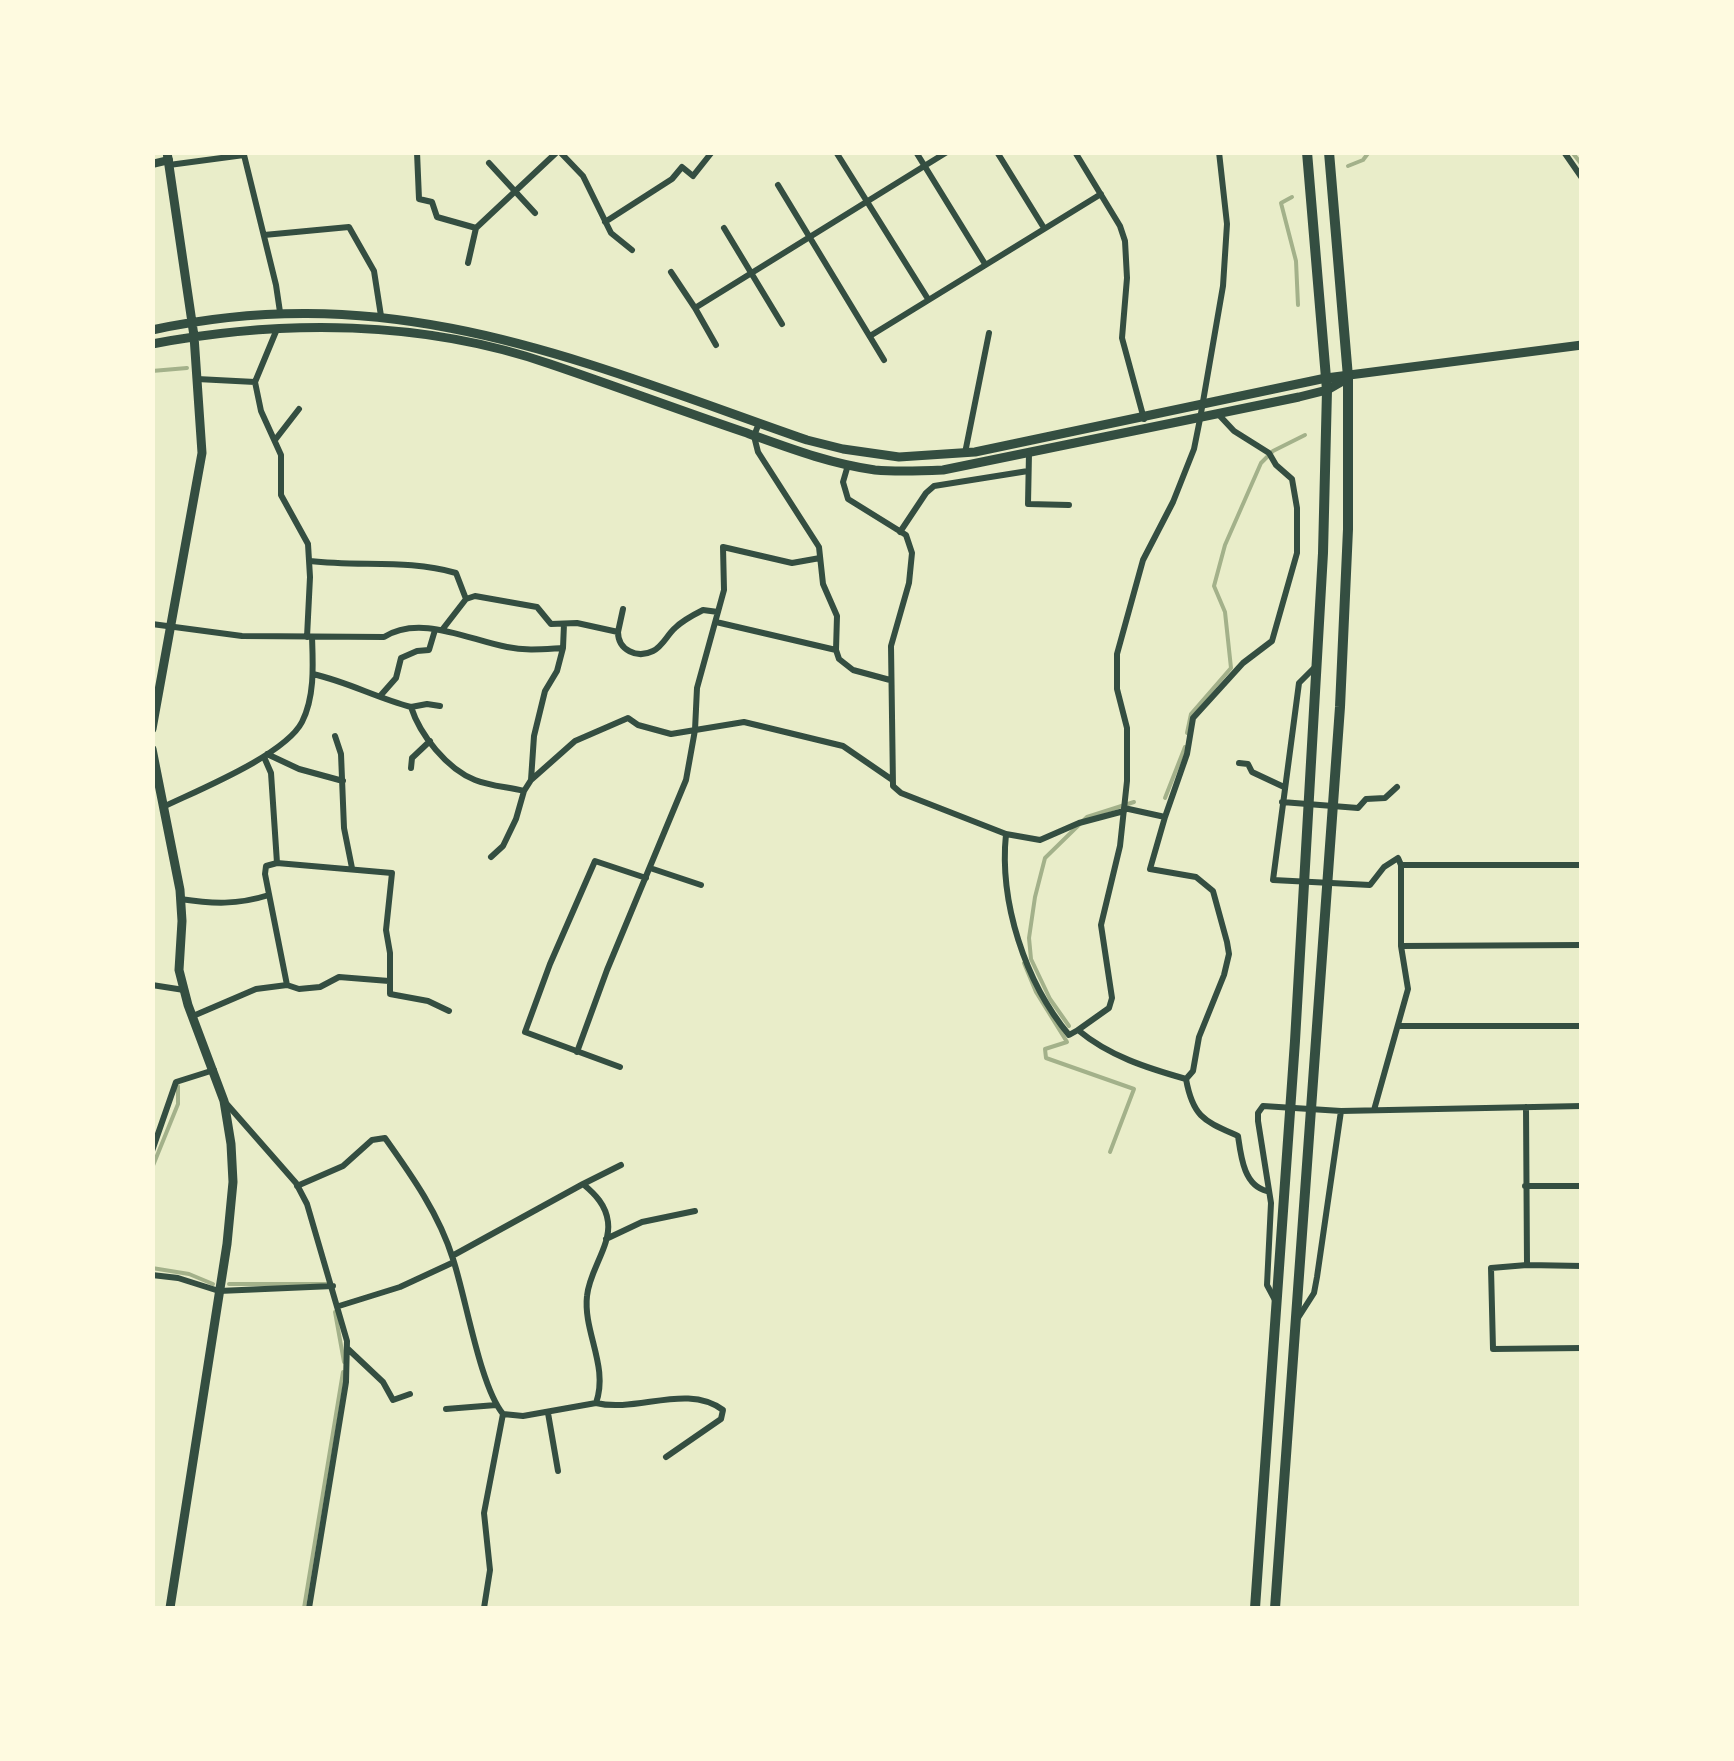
<!DOCTYPE html>
<style>
body{margin:0}
#map{position:relative;width:1734px;height:1761px;overflow:hidden;background:#e9edc9;font-family:Inter,sans-serif}
canvas{display:block}
.frame{position:absolute;inset:0;border:155px solid #fefae0;pointer-events:none}
</style>
<div id="map">
<canvas width="1734" height="1761"></canvas>
<div class="frame"></div>
</div>
<script>
const context = document.querySelector('canvas').getContext('2d');
context.lineJoin = 'round';
function strokePath(path, color, width, dash) { context.strokeStyle = color; context.lineWidth = width; context.lineCap = dash ? 'butt' : 'round'; context.setLineDash(dash || []); context.stroke(path); }
strokePath(new Path2D(`
 M 1572,152 L 1582,165
 M 1348,166 L 1363,160 L 1369,152
 M 1292,197 L 1281,203 L 1296,261 L 1298,305
 M 152,371 L 187,368
 M 1187,733 L 1191,714 L 1231,668 L 1225,612 L 1214,586 L 1225,545 L 1261,463 L 1273,451 L 1305,435
 M 1165,798 L 1185,747
 M 1024,963 L 1036,992 L 1067,1042 L 1045,1049 L 1046,1058 L 1134,1089 L 1110,1152
 M 1069,1026 L 1050,999 L 1031,959 L 1029,938 L 1035,897 L 1045,858 L 1087,817 L 1134,802
 M 152,1168 L 178,1104 L 178,1086
 M 152,1268 L 189,1274 L 213,1284
 M 229,1284 L 327,1284
 M 335,1312 L 344,1362
 M 304,1608 L 343,1372`), '#a3b18a', 4);
strokePath(new Path2D(`
 M 417,152 L 419,199 L 432,202 L 437,217 L 476,228 L 557,152
 M 560,152 L 583,176 L 611,233 L 632,250
 M 836,152 L 928,299
 M 916,152 L 985,264
 M 997,152 L 1044,228
 M 1075,152 L 1120,226 L 1125,241 L 1127,278 L 1122,338 L 1144,419
 M 1564,152 L 1582,178
 M 489,163 L 535,213
 M 169,165 L 244,155 L 276,285 L 280,312
 M 778,185 L 884,360
 M 605,222 L 672,179 L 682,167 L 693,176 L 712,152
 M 724,228 L 782,324
 M 264,235 L 349,227 L 374,271 L 381,316
 M 468,263 L 476,228
 M 671,272 L 695,308
 M 277,329 L 255,382 L 261,411 L 281,455 L 281,495 L 308,544 L 310,577 L 307,637
 M 870,336 L 1101,194
 M 716,345 L 695,308 L 947,152
 M 197,379 L 255,382
 M 759,423 L 754,436 L 758,452 L 819,547 L 823,584 L 837,616 L 836,650 L 839,659 L 853,670 L 890,680
 M 275,440 L 299,409
 M 965,453 L 989,333
 M 1029,453 L 1028,504 L 1069,505
 M 848,465 L 843,482 L 848,499 L 906,535 L 912,553 L 909,583 L 891,646 L 893,786 L 901,793 L 1006,834 L 1040,840 L 1079,823 L 1124,811
 M 900,532 L 926,493 L 934,486 L 1028,471
 M 310,561 C 360,567 408,559 456,573 L 466,599
 M 716,622 L 836,650
 M 152,624 L 242,636 L 384,637 C 420,614 469,640 507,647 C 526,651 544,649 563,648
 M 442,630 L 466,599 L 475,596 L 537,607 L 551,624 L 577,623 L 618,632 C 618,650 637,659 653,651 C 663,646 667,635 675,628 C 683,620 693,615 703,610 L 718,612
 M 618,632 L 623,609
 M 1317,665 L 1299,683 L 1273,880 L 1370,885 L 1384,867 L 1398,858 L 1401,865
 M 313,674 C 348,682 377,698 411,707 C 420,735 447,769 475,780 C 490,786 508,787 524,791
 M 381,695 L 396,678 L 401,658 L 417,651 L 429,650 L 435,630
 M 411,707 L 427,704 L 440,706
 M 335,736 L 341,754 L 344,828 L 352,868
 M 267,754 L 299,769 L 343,781
 M 264,757 L 271,773 L 277,863
 M 1239,763 L 1248,764 L 1252,772 L 1284,787
 M 411,768 L 412,758 L 430,741
 M 531,780 L 575,741 L 628,718 L 638,725 L 671,734 L 744,722 L 843,746 L 891,779
 M 1282,802 L 1358,808 L 1366,799 L 1385,798 L 1397,787
 M 163,807 C 198,790 285,755 302,722 C 315,696 313,664 312,637
 M 1124,808 L 1165,817 L 1187,754 L 1193,718 L 1243,663 L 1272,641 L 1297,553 L 1297,508 L 1292,479 L 1276,465 L 1269,453 L 1234,431 L 1219,415
 M 1165,817 L 1150,869 L 1196,877 L 1213,891 L 1227,942 L 1229,954 L 1224,975 L 1199,1037 L 1193,1071 L 1186,1079 C 1193,1118 1205,1121 1238,1136 C 1241,1157 1244,1186 1267,1191
 M 1006,834 C 999,902 1025,982 1069,1035 L 1078,1030
 M 491,857 L 503,846 L 516,819 L 524,791 L 531,780 L 534,736 L 545,691 L 557,671 L 563,648 L 564,624
 M 650,868 L 701,885
 M 180,899 C 213,904 237,905 269,895
 M 1401,946 L 1582,945
 M 152,985 L 184,990
 M 287,985 L 265,874 L 266,866 L 277,863 L 392,873 L 386,930 L 390,953 L 390,994 L 428,1001 L 449,1011
 M 193,1016 L 256,989 L 287,985 L 299,989 L 320,987 L 339,977 L 389,981
 M 1398,1026 L 1582,1026
 M 577,1052 L 607,970 L 686,780 L 695,730 L 697,688 L 724,590 L 723,547 L 792,563 L 820,558
 M 620,1067 L 525,1032 L 550,964 L 595,861 L 646,878
 M 1186,1079 C 1147,1068 1109,1056 1078,1030 L 1109,1008 L 1112,998 L 1101,925 L 1120,846 L 1127,781 L 1127,728 L 1117,689 L 1117,654 L 1143,560 L 1173,502 L 1194,449 L 1200,419 L 1223,286 L 1227,224 L 1219,152
 M 225,1102 L 296,1183 L 307,1204 L 347,1341 L 346,1382 L 309,1608
 M 1526,1107 L 1527,1265 L 1491,1268 L 1493,1349 L 1582,1348
 M 1374,1110 L 1408,989 L 1401,946 L 1401,865 L 1582,865
 M 152,1151 L 176,1082 L 214,1070
 M 583,1184 L 621,1165
 M 297,1186 L 343,1166 L 372,1140 L 385,1138 C 412,1176 439,1214 453,1259 C 466,1298 480,1386 503,1414 L 484,1513 L 490,1570 L 484,1608
 M 1525,1186 L 1582,1186
 M 606,1239 L 642,1222 L 695,1211
 M 452,1256 L 583,1184 C 595,1194 606,1205 608,1222 C 611,1246 589,1271 587,1296 C 583,1332 609,1366 596,1403 L 523,1416 L 503,1414
 M 1527,1265 L 1582,1266
 M 152,1275 L 178,1278 L 219,1291 L 333,1286
 M 1275,1300 L 1267,1285 L 1271,1203 L 1258,1121 L 1258,1113 L 1263,1106 L 1341,1111 L 1582,1106
 M 339,1306 L 400,1287 L 454,1262
 M 1298,1318 L 1314,1293 L 1317,1277 L 1341,1111
 M 348,1349 L 383,1382 L 393,1400 L 410,1394
 M 596,1403 C 637,1413 687,1383 723,1410 L 721,1419 L 666,1457
 M 446,1409 L 496,1405
 M 548,1413 L 558,1471`), '#344e41', 6);
strokePath(new Path2D(`
 M 152,164 L 169,160`), '#344e41', 8);
strokePath(new Path2D(`
 M 152,330 C 396,277 583,362 807,440 L 843,449 L 899,457 L 975,452 L 1326,378 L 1582,345
 M 152,344 C 283,319 423,320 550,364 C 615,386 679,410 744,432 C 786,447 830,464 875,470 C 897,472 921,471 943,470 L 1299,397 L 1327,390 L 1346,379
 M 152,729 L 202,453 L 194,336 L 167,152
 M 152,749 L 180,890 L 182,921 L 179,970 L 188,1005 L 224,1101 L 231,1144 L 233,1182 L 227,1244 L 170,1608`), '#344e41', 9);
strokePath(new Path2D(`
 M 1255,1608 L 1295,1041 L 1323,553 L 1327,390 L 1307,152
 M 1275,1608 L 1340,707 L 1348,529 L 1348,377 L 1329,152`), '#344e41', 10);
</script>
